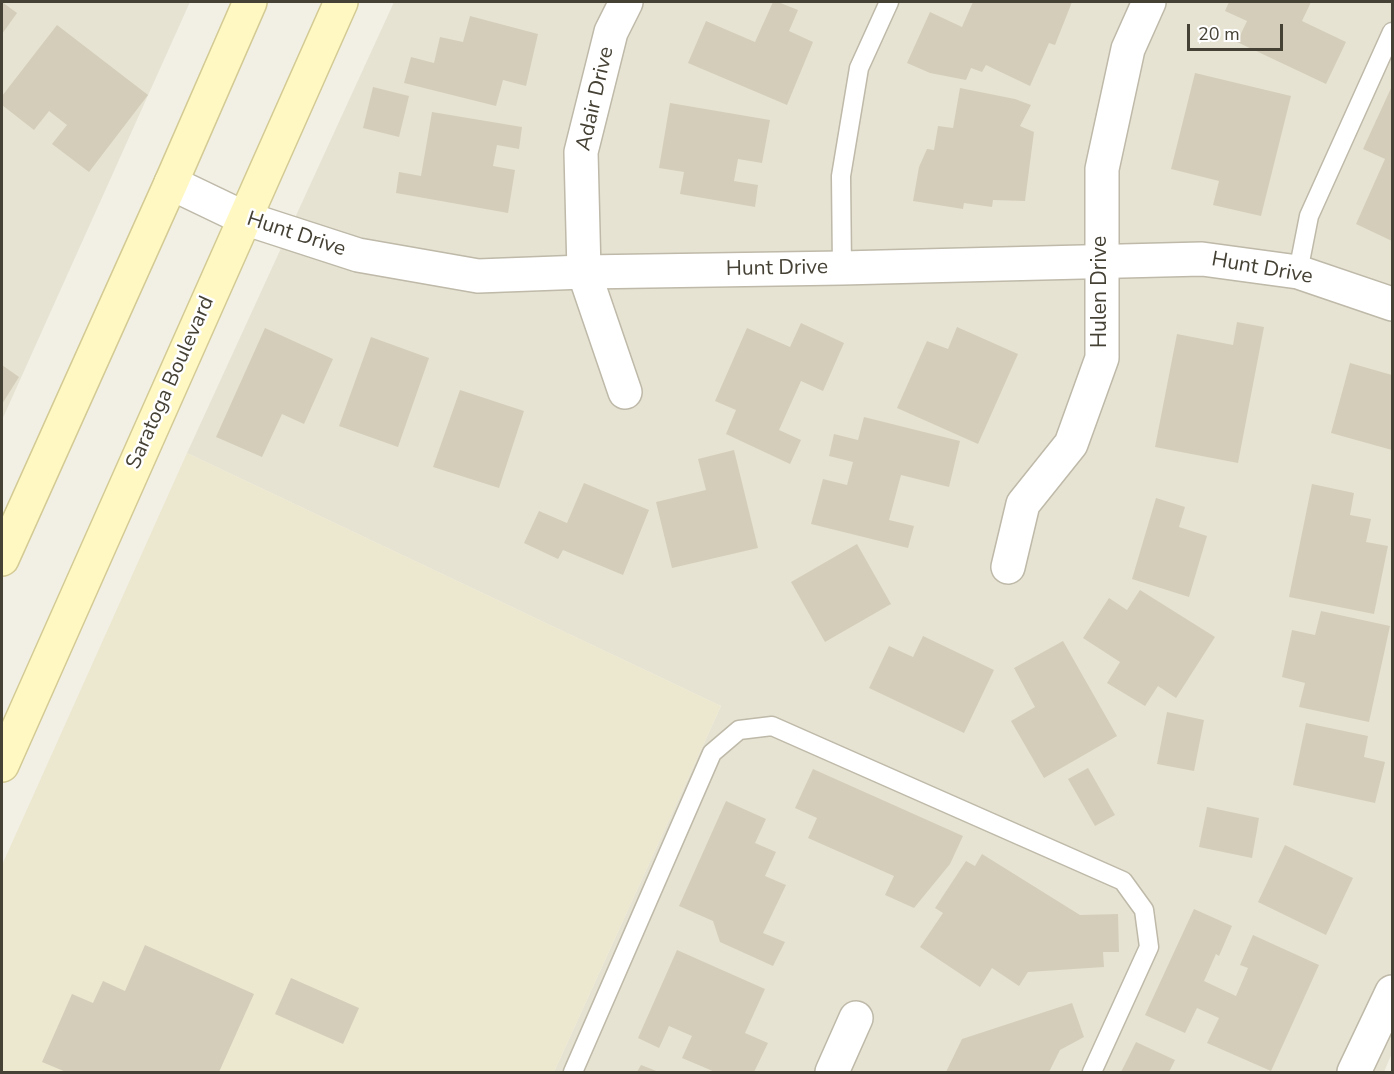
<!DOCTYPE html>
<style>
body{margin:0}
#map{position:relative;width:1394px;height:1074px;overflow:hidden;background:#f2f0e5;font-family:"Nunito Sans",sans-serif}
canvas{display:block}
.frame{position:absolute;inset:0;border:3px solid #454135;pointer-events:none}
.scale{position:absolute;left:1187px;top:24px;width:96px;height:27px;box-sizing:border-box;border:3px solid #454135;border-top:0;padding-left:8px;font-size:18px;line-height:21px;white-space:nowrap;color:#454135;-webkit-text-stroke:4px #fff;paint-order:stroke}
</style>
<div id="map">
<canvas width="1394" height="1074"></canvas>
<div class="frame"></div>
<div class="scale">20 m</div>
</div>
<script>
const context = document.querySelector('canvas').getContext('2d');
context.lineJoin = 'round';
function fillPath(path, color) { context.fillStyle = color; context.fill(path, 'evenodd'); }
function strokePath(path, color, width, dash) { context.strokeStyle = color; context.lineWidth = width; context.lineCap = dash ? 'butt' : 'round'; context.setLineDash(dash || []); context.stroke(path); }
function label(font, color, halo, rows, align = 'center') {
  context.font = font + ' "Nunito Sans",sans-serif'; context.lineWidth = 5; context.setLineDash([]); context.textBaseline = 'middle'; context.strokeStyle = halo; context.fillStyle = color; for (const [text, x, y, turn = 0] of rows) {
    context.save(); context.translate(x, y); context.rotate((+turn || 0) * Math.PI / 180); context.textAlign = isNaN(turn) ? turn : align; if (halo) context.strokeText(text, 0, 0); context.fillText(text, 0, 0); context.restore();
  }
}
fillPath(new Path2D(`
 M 2,2 L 190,2 L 2,420 Z
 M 394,2 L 1392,2 L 1392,1053 L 1384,1072 L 554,1072 L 721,706 L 187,453 Z`), '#e6e3d3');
fillPath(new Path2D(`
 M 187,453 L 721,706 L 554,1072 L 2,1072 L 2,865 Z`), '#ece7cf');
fillPath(new Path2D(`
 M 2,2 L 17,13 L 2,34 Z
 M 773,2 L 778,2 L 798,10 L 789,31 L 813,42 L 787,105 L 688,63 L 706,21 L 755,42 Z
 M 973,2 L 1072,2 L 1055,45 L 1049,43 L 1030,86 L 986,65 L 982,72 L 971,68 L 966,80 L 930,73 L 907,63 L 930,12 L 962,27 Z
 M 1229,2 L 1311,2 L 1302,21 L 1346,42 L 1326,84 L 1237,42 L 1247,21 L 1225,11 Z
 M 470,16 L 538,34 L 526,86 L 503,80 L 496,106 L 404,83 L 411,57 L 434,63 L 440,37 L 463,42 Z
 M 57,25 L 148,95 L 89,172 L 52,144 L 67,125 L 49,111 L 34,130 L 2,105 L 2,96 Z
 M 1195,73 L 1291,96 L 1261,216 L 1213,205 L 1219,181 L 1171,169 Z
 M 1392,86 L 1392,241 L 1356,224 L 1385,159 L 1363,149 Z
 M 373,87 L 409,96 L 399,137 L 363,128 Z
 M 960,88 L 1015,99 L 1031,105 L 1020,126 L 1034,132 L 1025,201 L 993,200 L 992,207 L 964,203 L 963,209 L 913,201 L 919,167 L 927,149 L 934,150 L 938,126 L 953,128 Z
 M 670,103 L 770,120 L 762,163 L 738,159 L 734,181 L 758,185 L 755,207 L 680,194 L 684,172 L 659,168 Z
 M 432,112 L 522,127 L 519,149 L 497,145 L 493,166 L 515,170 L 508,213 L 396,193 L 399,172 L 421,176 Z
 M 1237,322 L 1264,327 L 1238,463 L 1155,447 L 1177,334 L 1233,345 Z
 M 801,323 L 844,343 L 823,391 L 801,381 L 779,430 L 801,440 L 790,464 L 726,434 L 736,410 L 715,401 L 747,328 L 790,347 Z
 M 957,327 L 1018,354 L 978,444 L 897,408 L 927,341 L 948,349 Z
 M 265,328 L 333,359 L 304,424 L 282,414 L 262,457 L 216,437 Z
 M 371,337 L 429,358 L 398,447 L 339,426 Z
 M 1350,363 L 1392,375 L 1392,450 L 1331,433 Z
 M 2,365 L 19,377 L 2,404 Z
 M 460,390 L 524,411 L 499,488 L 433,467 Z
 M 864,417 L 960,441 L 949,487 L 901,475 L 889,520 L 914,526 L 908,548 L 811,524 L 823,479 L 847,485 L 853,462 L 829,456 L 834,434 L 858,440 Z
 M 734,450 L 758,548 L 672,568 L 656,502 L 706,490 L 698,459 Z
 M 584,483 L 649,510 L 623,575 L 563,550 L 558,559 L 524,543 L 539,511 L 567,523 Z
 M 1312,484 L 1354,493 L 1350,515 L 1371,519 L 1366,542 L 1388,546 L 1374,614 L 1289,597 Z
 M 1156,498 L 1185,507 L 1179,527 L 1207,536 L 1189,597 L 1132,579 Z
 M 857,544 L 891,604 L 825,642 L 791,582 Z
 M 1140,590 L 1215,637 L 1176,698 L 1158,686 L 1145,706 L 1107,683 L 1120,662 L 1083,638 L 1109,598 L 1127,610 Z
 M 1321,611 L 1390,626 L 1369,722 L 1299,707 L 1305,683 L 1282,677 L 1292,630 L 1315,635 Z
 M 923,636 L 994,670 L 964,733 L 869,688 L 889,646 L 913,657 Z
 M 1063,641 L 1117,736 L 1044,778 L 1011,721 L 1035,707 L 1014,668 Z
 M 1167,712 L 1204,720 L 1194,771 L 1157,764 Z
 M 1306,723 L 1368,736 L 1364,757 L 1385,762 L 1375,803 L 1293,785 Z
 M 1088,768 L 1115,815 L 1095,826 L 1068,779 Z
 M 813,769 L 963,836 L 950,864 L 914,908 L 885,895 L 894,876 L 808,838 L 817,818 L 795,808 Z
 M 726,801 L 766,819 L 755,843 L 776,852 L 765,876 L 786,885 L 763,933 L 785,942 L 773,966 L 720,942 L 713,921 L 679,906 Z
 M 1207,807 L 1259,818 L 1252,858 L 1199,847 Z
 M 1285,845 L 1353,878 L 1326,935 L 1258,902 Z
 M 982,854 L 1080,915 L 1118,914 L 1119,952 L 1103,952 L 1104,967 L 1028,972 L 1019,986 L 992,968 L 980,987 L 920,947 L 943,913 L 935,908 L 966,861 L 975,866 Z
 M 1194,909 L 1232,926 L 1219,956 L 1216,954 L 1204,981 L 1236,996 L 1248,968 L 1240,965 L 1253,935 L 1319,965 L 1271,1071 L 1207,1043 L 1219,1018 L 1197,1008 L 1185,1033 L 1145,1015 Z
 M 145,945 L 254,994 L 219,1072 L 66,1072 L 42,1062 L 72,994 L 93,1003 L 103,981 L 125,991 Z
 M 677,950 L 765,989 L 745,1033 L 768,1043 L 754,1072 L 715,1072 L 682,1058 L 692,1036 L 669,1026 L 659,1048 L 638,1038 Z
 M 291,978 L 359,1008 L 343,1044 L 275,1014 Z
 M 1072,1003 L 1084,1037 L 1060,1050 L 1049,1072 L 946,1072 L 962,1039 Z
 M 1136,1042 L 1175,1060 L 1169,1072 L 1121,1072 Z
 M 641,1065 L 659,1072 L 637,1072 Z`), '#d4cdba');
const service = new Path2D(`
 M 842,268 L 841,176 L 859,68 L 889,2
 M 1298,272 L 1309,216 L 1392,32
 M 573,1072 L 712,753 L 739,730 L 772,726 L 1123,881 L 1144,910 L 1149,947 L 1092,1072`);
const minor = new Path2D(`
 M 625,392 L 584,272 L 581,152 L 611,32 L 626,2
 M 1008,567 L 1023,504 L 1071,444 L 1102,358 L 1102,169 L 1128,49 L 1149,2
 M 832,1072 L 856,1018`);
const tertiary = new Path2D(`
 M 171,183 L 244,218 L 358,255 L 478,276 L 584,272 L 842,268 L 1202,259 L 1298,272 L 1392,304
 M 1354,1072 L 1392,992`);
const secondary = new Path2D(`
 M 2,559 L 171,183 L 250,2
 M 2,765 L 341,2`);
strokePath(service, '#beb9a8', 21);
strokePath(minor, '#beb9a8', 36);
strokePath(tertiary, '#beb9a8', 36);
strokePath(secondary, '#d3ca94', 36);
strokePath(service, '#fff', 18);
strokePath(minor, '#fff', 33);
strokePath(tertiary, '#fff', 33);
strokePath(secondary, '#fff8c3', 33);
label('21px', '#454135', '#fff', [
 ["Adair Drive",596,99,-77],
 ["Hunt Drive",296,235,18],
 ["Hunt Drive",777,269,-1],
 ["Hunt Drive",1262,269,10],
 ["Hulen Drive",1101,292,-90],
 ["Saratoga Boulevard",171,383,-66]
]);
</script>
